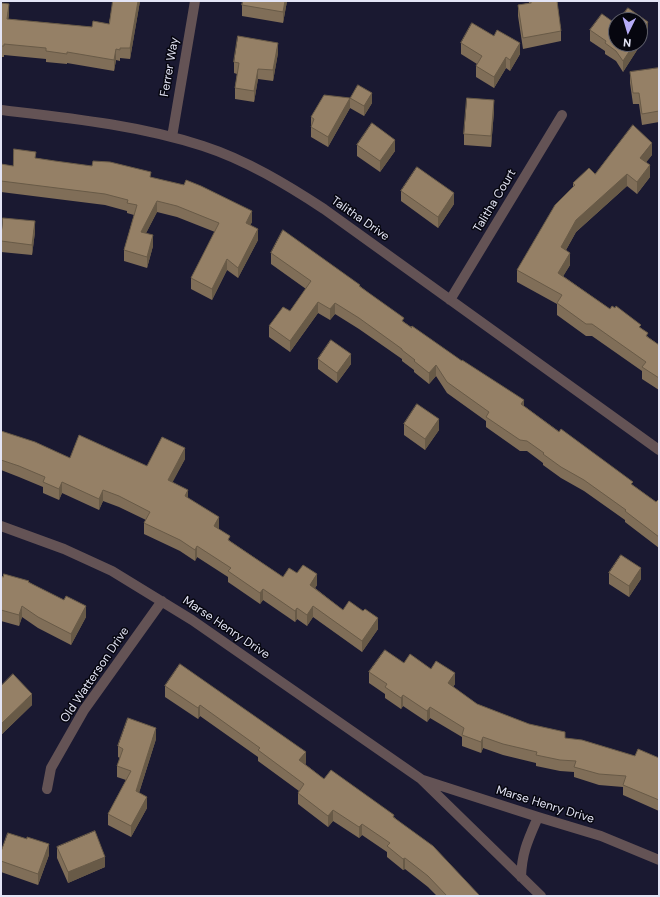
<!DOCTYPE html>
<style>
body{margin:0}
#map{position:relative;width:660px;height:897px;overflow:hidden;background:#1a1931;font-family:"DM Sans",sans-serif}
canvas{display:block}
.frame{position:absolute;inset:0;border:2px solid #e3e4f5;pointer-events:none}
.north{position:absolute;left:608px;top:12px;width:40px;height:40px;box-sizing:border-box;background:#06060f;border:1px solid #5e5f6b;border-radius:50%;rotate:185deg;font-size:11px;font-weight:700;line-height:16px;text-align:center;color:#e3e4f5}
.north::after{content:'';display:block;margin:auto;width:14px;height:18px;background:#b6acf8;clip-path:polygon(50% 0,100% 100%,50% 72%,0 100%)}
</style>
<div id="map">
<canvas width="660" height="897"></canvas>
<div class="frame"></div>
<div class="north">N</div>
</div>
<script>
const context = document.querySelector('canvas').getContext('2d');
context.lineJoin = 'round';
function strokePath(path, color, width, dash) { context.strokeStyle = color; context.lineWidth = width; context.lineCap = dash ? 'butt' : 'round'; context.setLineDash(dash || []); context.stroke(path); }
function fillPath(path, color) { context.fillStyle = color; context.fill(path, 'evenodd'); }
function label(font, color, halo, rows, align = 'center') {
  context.font = font + ' "DM Sans",sans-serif'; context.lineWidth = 3; context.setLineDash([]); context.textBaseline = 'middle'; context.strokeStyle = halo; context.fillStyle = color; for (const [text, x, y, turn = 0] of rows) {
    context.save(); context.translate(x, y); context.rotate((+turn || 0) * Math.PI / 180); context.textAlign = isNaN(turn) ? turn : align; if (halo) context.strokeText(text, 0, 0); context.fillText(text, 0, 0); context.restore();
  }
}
strokePath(new Path2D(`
 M 1,110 C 69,118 138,125 203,146 C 246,160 286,184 324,209 L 659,450
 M 172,137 L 195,1
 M 450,300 L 562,115
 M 1,526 L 64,549 L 112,571 L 192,620 L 421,779 L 541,896
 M 423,780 L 538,817 L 601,836 L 659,860
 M 47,789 L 51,768 L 84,710 L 162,601
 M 521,877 C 522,852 528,840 538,817`), '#645355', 10);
fillPath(new Path2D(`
 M 113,1 L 140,1 L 130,59 L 120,58 L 120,61 L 116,60 L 114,71 L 67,63 L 67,64 L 46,62 L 46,59 L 4,55 L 4,57 L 1,57 L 1,3 L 9,15 L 8,19 L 92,27 L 109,24 Z
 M 287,1 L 283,23 L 242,16 L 242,5 Z
 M 529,1 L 557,1 L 561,31 L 561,41 L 523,49 L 518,16 L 518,5 L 529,3 Z
 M 616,24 L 648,33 L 623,72 L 616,61 L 605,54 L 605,51 L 590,41 L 590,30 Z
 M 461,43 L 520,54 L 510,71 L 506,68 L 494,88 L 476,77 L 476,66 L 477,64 L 461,54 Z
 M 278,53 L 273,81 L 258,79 L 254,102 L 235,99 L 235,88 L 237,74 L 234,73 L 234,62 Z
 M 659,68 L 659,122 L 642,125 L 639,104 L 633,104 L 630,83 L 630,72 Z
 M 350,98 L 372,103 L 364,116 L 350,108 L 328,147 L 311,137 L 311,117 Z
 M 494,111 L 491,147 L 464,145 L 464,134 Z
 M 357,145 L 395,151 L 380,172 L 357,156 Z
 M 652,155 L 646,162 L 650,177 L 637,194 L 627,186 L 576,232 L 566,250 L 570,265 L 563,276 L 610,309 L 641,328 L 648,337 L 659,345 L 659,390 L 642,379 L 642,371 L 592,336 L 586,336 L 557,315 L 557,304 L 517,282 L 517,270 L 573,188 L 573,183 L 595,174 Z
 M 36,158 L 151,177 L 252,222 L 250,225 L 258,240 L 238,278 L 227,270 L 212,300 L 191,289 L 191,278 L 215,232 L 177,217 L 157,212 L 146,233 L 153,246 L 147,268 L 124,261 L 124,250 L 134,215 L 127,213 L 127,211 L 105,205 L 1,192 L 1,164 L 13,166 Z
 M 401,191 L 454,204 L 438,228 L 401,201 Z
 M 35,232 L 32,255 L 1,252 L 1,241 Z
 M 271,253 L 360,286 L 404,322 L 524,406 L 656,502 L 659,500 L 659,548 L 625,522 L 625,520 L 584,491 L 561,478 L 543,465 L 543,463 L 527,451 L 520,451 L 486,427 L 486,421 L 447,393 L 436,376 L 429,384 L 414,372 L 414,370 L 402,361 L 402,359 L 359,329 L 335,314 L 330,320 L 318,313 L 290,352 L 269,337 L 269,326 L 290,311 L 306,289 L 271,264 Z
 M 318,359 L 351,364 L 337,383 L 318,369 Z
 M 404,424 L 439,430 L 425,450 L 404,435 Z
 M 1,431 L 70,458 L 147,466 L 185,459 L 172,482 L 219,528 L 219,529 L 230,541 L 283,577 L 297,573 L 317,585 L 315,588 L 343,610 L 378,629 L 362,652 L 313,617 L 307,626 L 297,619 L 295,622 L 263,600 L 260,604 L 228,582 L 228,577 L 197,557 L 195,561 L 180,551 L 144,534 L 144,523 L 146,520 L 119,507 L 103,501 L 99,510 L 62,493 L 59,500 L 43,493 L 43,487 L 19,477 L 1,470 Z
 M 609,573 L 641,579 L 629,597 L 609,584 Z
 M 1,576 L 29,582 L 86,617 L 71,645 L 38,628 L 22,617 L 19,626 L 1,621 Z
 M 404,663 L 431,669 L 455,684 L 453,687 L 477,704 L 565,738 L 635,756 L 659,758 L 659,811 L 623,795 L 623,787 L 599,785 L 574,777 L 574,772 L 560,771 L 536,766 L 536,763 L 503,755 L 483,748 L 481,753 L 462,746 L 462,737 L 430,718 L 427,722 L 403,706 L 401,709 L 385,698 L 385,694 L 369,683 L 369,672 Z
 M 1,686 L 32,705 L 2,734 L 1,733 Z
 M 165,686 L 306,763 L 305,764 L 324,779 L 394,817 L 480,896 L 437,896 L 428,887 L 405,869 L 403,870 L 387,857 L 387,852 L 362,835 L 359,838 L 333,821 L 328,827 L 298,804 L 298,793 L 299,791 L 258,761 L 258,757 L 200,716 L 198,719 L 165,697 Z
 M 156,739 L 139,793 L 147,808 L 131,837 L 108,825 L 108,814 L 126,780 L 117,777 L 117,766 L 120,758 L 118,757 L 118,746 Z
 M 27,839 L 49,855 L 38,885 L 1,872 L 1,852 Z
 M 57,847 L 105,867 L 68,883 L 57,858 Z`), '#806e58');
fillPath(new Path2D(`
 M 138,1 L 140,1 L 130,59 L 130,48 Z
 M 285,1 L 287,1 L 283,23 L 283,12 Z
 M 9,4 L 9,15 L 7,30 L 7,19 Z
 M 648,22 L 648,33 L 623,72 L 623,61 L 634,44 L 640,44 L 640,35 Z
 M 278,43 L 278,53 L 273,81 L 273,70 Z
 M 520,43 L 520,54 L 510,71 L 510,60 Z
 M 116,49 L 116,60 L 114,71 L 114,60 Z
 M 506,57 L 506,68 L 494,88 L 494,77 Z
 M 258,69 L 258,79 L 254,102 L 254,91 Z
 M 372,93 L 372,103 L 364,116 L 364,106 Z
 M 350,98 L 350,108 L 328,147 L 328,137 Z
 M 494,100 L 494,111 L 491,147 L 491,136 Z
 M 395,140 L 395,151 L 380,172 L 380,161 Z
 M 652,143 L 652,155 L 640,170 L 640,158 Z
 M 650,165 L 650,177 L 637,194 L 637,182 Z
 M 627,174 L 627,186 L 576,232 L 561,259 L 561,247 L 576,220 Z
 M 454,193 L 454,204 L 438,228 L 438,217 Z
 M 157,201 L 157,212 L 141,243 L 141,232 Z
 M 252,211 L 252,222 L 246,234 L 246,223 Z
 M 35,221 L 35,232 L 32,255 L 32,245 Z
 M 258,229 L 258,240 L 238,278 L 238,268 Z
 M 153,235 L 153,246 L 147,268 L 147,257 Z
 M 570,253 L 570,265 L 558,285 L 558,273 Z
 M 227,259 L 227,270 L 212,300 L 212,289 Z
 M 318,302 L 318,313 L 290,352 L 290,341 Z
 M 335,303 L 335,314 L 330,320 L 330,309 Z
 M 351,354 L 351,364 L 337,383 L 337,373 Z
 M 436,365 L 436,376 L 429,384 L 429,373 Z
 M 524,400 L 524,410 L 521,404 Z
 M 439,419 L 439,430 L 425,450 L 425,439 Z
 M 185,448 L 185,459 L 168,491 L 168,480 Z
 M 62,482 L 62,493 L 59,500 L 59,489 Z
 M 103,490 L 103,501 L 99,510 L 99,499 Z
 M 188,490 L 188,501 L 185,496 Z
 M 219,517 L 219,528 L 214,537 L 214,526 Z
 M 197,546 L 197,557 L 195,561 L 195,550 Z
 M 641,568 L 641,579 L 629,597 L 629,586 Z
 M 317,574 L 317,585 L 310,596 L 310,585 Z
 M 263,589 L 263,600 L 260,604 L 260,593 Z
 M 22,606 L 22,617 L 19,626 L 19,615 Z
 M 86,606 L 86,617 L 71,645 L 71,634 Z
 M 313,606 L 313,617 L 307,626 L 307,615 Z
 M 297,608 L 297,619 L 295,622 L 295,611 Z
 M 378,618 L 378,629 L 362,652 L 362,641 Z
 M 455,673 L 455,684 L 448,694 L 448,683 Z
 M 32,694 L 32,705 L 2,734 L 2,723 Z
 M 403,695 L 403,706 L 401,709 L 401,698 Z
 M 200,705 L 200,716 L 198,719 L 198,708 Z
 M 430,707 L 430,718 L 427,722 L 427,711 Z
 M 156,728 L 156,739 L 136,802 L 136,791 Z
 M 483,737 L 483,748 L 481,753 L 481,742 Z
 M 306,752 L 306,763 L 299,771 L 299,760 Z
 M 147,797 L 147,808 L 131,837 L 131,826 Z
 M 333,810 L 333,821 L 328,827 L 328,816 Z
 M 362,824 L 362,835 L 359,838 L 359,827 Z
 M 49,844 L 49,855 L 38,885 L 38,874 Z
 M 105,857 L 105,867 L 68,883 L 68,872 Z
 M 405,858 L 405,869 L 403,870 L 403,859 Z`), '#685a47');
const building = new Path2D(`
 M 113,1 L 138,1 L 130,48 L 120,48 L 120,50 L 116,49 L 114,60 L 67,52 L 67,54 L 46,51 L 46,48 L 4,44 L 4,46 L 1,46 L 1,3 L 9,4 L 7,19 L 92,27 L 93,21 L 109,24 Z
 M 243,1 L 285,1 L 283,12 L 242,5 Z
 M 530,1 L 557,1 L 561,31 L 523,38 L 518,5 L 531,3 Z
 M 628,8 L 648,22 L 640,35 L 640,20 L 619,20 Z
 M 602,14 L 616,24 L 616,44 L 634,44 L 623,61 L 616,51 L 605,43 L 606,41 L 590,30 Z
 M 472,23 L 494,36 L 497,30 L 520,43 L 510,60 L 506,57 L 494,77 L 476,66 L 482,56 L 461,43 Z
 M 238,36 L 278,43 L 273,70 L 258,69 L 254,91 L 235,88 L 239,63 L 234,62 Z
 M 659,68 L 659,111 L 642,114 L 639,93 L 633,93 L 630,72 Z
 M 358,85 L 372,93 L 364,106 L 350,98 L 328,137 L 311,127 L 314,119 L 311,117 L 324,95 L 350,98 Z
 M 467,98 L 494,100 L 491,136 L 464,134 Z
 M 372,123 L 395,140 L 380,161 L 357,145 Z
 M 633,125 L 652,143 L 640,158 L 650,165 L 637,182 L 627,174 L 576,220 L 561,247 L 570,253 L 558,273 L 610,309 L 612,306 L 615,308 L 616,306 L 641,325 L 639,327 L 648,333 L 646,336 L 659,345 L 659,378 L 642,367 L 646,362 L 592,324 L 586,324 L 557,303 L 562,295 L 517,270 L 555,205 L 575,185 L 573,183 L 589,168 L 595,174 Z
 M 14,149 L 36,152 L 35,158 L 55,161 L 92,166 L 93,161 L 110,162 L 151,172 L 150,177 L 184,185 L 186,180 L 201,186 L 252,211 L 246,223 L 258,229 L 238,268 L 227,259 L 212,289 L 191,278 L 219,223 L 177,206 L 157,201 L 141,232 L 153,235 L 147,257 L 124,250 L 137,205 L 127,203 L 128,200 L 105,194 L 1,181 L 1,164 L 13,166 Z
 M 417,167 L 454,193 L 438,217 L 401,191 Z
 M 3,218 L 35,221 L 32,245 L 1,241 Z
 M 283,230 L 360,285 L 359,286 L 404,318 L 402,321 L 412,328 L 411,327 L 412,326 L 462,361 L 462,360 L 524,400 L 521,404 L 559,432 L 561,429 L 633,482 L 631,484 L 656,502 L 658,500 L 659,500 L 659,537 L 625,511 L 626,510 L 584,480 L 561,467 L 543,454 L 544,453 L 527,441 L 520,440 L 486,417 L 489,412 L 447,382 L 436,365 L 429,373 L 414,361 L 415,360 L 402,350 L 402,349 L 359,318 L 335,303 L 330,309 L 318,302 L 290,341 L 269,326 L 283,307 L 290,311 L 311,281 L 271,253 Z
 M 331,340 L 351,354 L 337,373 L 318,359 Z
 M 417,404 L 439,419 L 425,439 L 404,424 Z
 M 1,431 L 35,442 L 70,458 L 79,435 L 147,466 L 162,437 L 185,448 L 168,480 L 188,490 L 185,496 L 219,517 L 214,526 L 230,536 L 228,540 L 283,577 L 289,568 L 297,573 L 303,565 L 317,574 L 310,585 L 343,610 L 349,601 L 363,611 L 365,609 L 378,618 L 362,641 L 313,606 L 307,615 L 297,608 L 295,611 L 263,589 L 260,593 L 228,571 L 231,568 L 197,546 L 195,550 L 180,540 L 144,523 L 150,512 L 119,496 L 103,490 L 99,499 L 62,482 L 59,489 L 43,482 L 45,477 L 19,466 L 1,460 Z
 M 621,555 L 641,568 L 629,586 L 609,573 Z
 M 4,574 L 29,581 L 28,582 L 64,600 L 66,596 L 86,606 L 71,634 L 38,617 L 22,606 L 19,615 L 1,610 L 1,576 L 3,577 Z
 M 385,650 L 404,663 L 410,654 L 431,669 L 436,661 L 455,673 L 448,683 L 477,704 L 529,724 L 565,732 L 565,738 L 582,740 L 635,756 L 638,749 L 659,758 L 659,800 L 623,785 L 626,776 L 599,774 L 574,767 L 576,761 L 560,760 L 536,755 L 537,752 L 503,744 L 483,737 L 481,742 L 462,735 L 464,728 L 430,707 L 427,711 L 403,695 L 401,698 L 385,687 L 387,684 L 369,672 Z
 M 180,664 L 306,752 L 299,760 L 324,779 L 331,770 L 394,815 L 393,817 L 433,846 L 480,896 L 447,896 L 428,876 L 405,858 L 403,859 L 387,846 L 390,843 L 362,824 L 359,827 L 333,810 L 328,816 L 298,793 L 304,784 L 258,750 L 260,748 L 200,705 L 198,708 L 165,686 Z
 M 13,674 L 32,694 L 2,723 L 1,722 L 1,686 Z
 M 128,718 L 156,728 L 136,791 L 147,797 L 131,826 L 108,814 L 131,771 L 117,766 L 123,749 L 118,746 Z
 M 95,831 L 105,857 L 68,872 L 57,847 Z
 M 8,833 L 27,839 L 27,837 L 49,844 L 38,874 L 1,861 L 1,852 Z`);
fillPath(building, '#958066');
strokePath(building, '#685a47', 1);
label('12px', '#e3e4f5', '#06060f', [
 ["Ferrer Way",170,67,-80],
 ["Talitha Court",495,201,-59],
 ["Talitha Drive",360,219,35],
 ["Marse Henry Drive",226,628,34],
 ["Old Watterson Drive",95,675,-56],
 ["Marse Henry Drive",545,805,17]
]);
</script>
